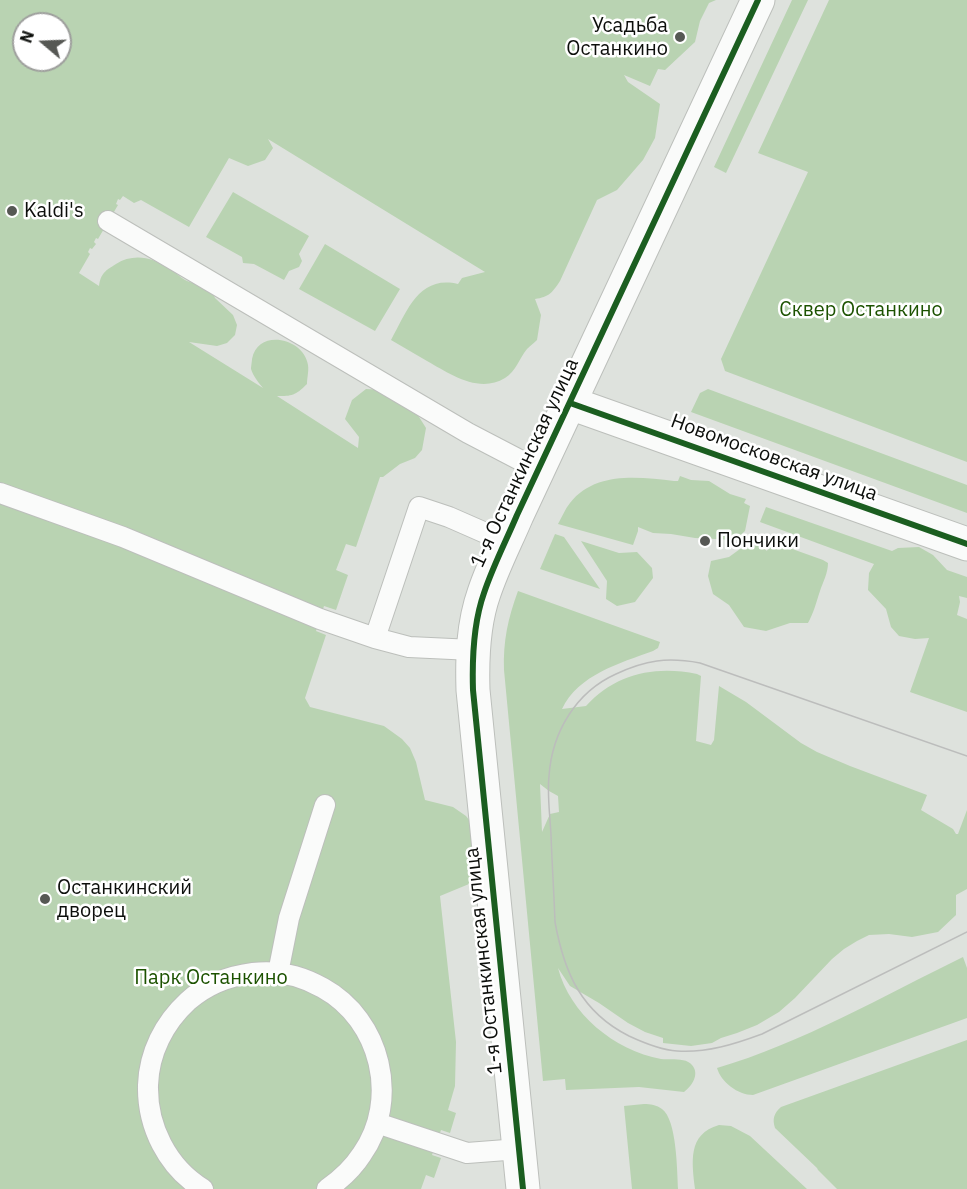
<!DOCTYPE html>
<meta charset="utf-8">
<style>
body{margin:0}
#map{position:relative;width:967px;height:1189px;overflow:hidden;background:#dee2dd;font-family:"IBM Plex Sans",sans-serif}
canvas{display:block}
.north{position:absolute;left:12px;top:12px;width:60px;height:60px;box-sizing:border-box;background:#fff;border:2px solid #9e9f9d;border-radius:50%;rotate:289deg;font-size:16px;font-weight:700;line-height:24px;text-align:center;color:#0c0e0b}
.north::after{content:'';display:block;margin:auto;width:21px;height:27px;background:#565854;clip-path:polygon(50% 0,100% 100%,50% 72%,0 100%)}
</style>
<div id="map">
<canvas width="967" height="1189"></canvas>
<div class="north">N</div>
</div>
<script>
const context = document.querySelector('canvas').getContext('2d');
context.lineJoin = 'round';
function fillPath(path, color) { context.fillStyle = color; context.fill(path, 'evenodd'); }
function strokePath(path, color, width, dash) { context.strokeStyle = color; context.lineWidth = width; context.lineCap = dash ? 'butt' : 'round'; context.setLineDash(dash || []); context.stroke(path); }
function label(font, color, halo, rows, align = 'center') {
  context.font = font + ' "IBM Plex Sans",sans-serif'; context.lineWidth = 5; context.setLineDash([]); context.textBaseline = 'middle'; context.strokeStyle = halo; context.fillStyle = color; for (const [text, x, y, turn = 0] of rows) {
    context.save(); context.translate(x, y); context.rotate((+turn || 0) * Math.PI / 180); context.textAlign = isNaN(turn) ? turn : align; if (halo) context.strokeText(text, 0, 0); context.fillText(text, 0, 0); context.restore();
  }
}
fillPath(new Path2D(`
 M 0,0 L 716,0 L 709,3 L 700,21 L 695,42 L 665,70 L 658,69 L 650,86 L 624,75 L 628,82 L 660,104 L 655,138 L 643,160 L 617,190 L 597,200 L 560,281 C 552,293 549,297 535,299 L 541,315 L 537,340 C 534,343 530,346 527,349 C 519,359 516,371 505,378 C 479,394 450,374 427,361 C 415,354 403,347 391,340 C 407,312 418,275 458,284 L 462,278 L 485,272 L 268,139 L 273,148 L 265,160 L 248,166 L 229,158 L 189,227 L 141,200 L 134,203 L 123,196 L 120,200 L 118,199 L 116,204 L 118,205 L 98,239 L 96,238 L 94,242 L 96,244 L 92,249 L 90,248 L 88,252 L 90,254 L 79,273 L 99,286 C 101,273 105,271 116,264 C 133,253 153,257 170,269 C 175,272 180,277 185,280 C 192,284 201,284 209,285 L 215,298 L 233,315 L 237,325 L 235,335 L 227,343 L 217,346 L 189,342 L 263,388 C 259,383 253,376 251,369 C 251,367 252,361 252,359 C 258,328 304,338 308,365 C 309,371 307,378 307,384 C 295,396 292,396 277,396 L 358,448 L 359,437 L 345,419 L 352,400 L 366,389 L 384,390 L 409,401 L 426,428 L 422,450 L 415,458 L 400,464 L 383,477 L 380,477 L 356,547 L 346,544 L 336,570 L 348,575 L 336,610 L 324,606 L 316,631 L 326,635 L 305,698 L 310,707 L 384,726 L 402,739 L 410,748 L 416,762 L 425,800 L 453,807 L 466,816 L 480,834 L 478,878 L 469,884 L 440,896 L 456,1042 L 455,1086 L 448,1110 L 456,1113 L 450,1133 L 441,1130 L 432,1155 L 441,1158 L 434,1178 L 426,1175 L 421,1189 L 0,1189 ZM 24,24 L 60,24 L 60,60 L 24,60 Z
 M 792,0 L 808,0 L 726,173 L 714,167 Z
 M 829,0 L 967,0 L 967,462 L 725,371 L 721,359 L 808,172 L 758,153 Z
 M 233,192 L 309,236 L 299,254 L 302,261 L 299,267 L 289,271 L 284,280 L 254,264 L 243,263 L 242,257 L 206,237 Z
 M 325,244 L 400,289 L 375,331 L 299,289 Z
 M 708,389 L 967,485 L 967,513 L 691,412 L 700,393 Z
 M 680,476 L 691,480 L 709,481 L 730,494 L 746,499 L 744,503 L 750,506 L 745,531 L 735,540 L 695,538 L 671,534 L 653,533 L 638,527 L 638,531 L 633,545 L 558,524 C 562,517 565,509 570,503 C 595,471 639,477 674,481 L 678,481 Z
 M 766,507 L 892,551 L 898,548 L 919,547 L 933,555 L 947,570 L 967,577 L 967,598 L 959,596 L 960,602 L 957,615 L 967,619 L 967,712 L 910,692 L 929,638 L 915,639 L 899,636 L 891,627 L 886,609 L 868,590 L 869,573 L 874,564 L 760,522 Z
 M 555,534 L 564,537 L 600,589 L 540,569 Z
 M 581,541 L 619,553 L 637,552 L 652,568 L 653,578 L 635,602 L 617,606 L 606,599 L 607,581 Z
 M 770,541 L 823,560 L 828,563 C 828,573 823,582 820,591 C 816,603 814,612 808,623 L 790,623 L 766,631 L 744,627 L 729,605 L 713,594 L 708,576 L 711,561 L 729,557 L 740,549 L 759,544 L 767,551 Z
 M 518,591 L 660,642 L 658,648 L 653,651 C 620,663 578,675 562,709 L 586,706 C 615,674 655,665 697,674 L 701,676 L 696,741 L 711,745 L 714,740 L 719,686 L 746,702 L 801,743 L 817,752 L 850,766 L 927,795 L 921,810 L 953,829 L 956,834 L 958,834 L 967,810 L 967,889 L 956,895 L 956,915 L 938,932 L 912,937 L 889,934 L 869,935 L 857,941 L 844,949 L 832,959 L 795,998 L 779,1012 L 757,1025 L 737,1033 L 721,1038 L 712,1043 L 691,1046 L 663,1043 L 663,1038 L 645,1032 L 628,1023 L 599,1003 L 570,986 L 558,968 C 570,1014 614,1050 661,1059 C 669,1060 686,1057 692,1065 C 700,1074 692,1086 684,1092 L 639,1087 L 566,1090 L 565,1079 L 543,1081 L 504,670 C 503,641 508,618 518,591 ZM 540,784 L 549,791 L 558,796 L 559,812 L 550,814 L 542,832 Z
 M 963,957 L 967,968 L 967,1018 L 753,1095 C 738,1095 721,1082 717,1068 C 802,1043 883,996 963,957 Z
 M 967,1040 L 967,1189 L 837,1189 L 818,1170 L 817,1168 L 775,1128 C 772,1119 774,1113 781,1107 Z
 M 644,1104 C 650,1104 657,1105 662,1109 C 677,1120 677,1171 678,1189 L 632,1189 L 624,1106 Z
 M 719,1125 L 731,1126 L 750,1136 L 807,1189 L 695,1189 C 692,1163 687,1134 719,1125 Z`), '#b9d3b2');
const lane = new Path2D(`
 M 108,221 L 468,433 L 539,470
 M 0,493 L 123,537 L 320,619 L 375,638 L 409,647 L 473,650
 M 375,638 L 419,507 L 449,517 L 506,542
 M 278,973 L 289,918 L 325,805
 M 377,1123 L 467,1153 L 519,1149
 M 203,1189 C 167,1167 147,1126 148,1085 C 149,1053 164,1023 188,1001 C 206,985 229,976 253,973 C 278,970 302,976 323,988 C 381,1020 400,1100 362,1154 C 353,1168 340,1180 327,1189`);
const secondary = new Path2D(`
 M 570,403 L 967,544
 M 523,1189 L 473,690 C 472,658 473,624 484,593 C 493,566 506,541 517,515 L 758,0`);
strokePath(lane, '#bcbfbb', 22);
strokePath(secondary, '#bcbfbb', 35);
strokePath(lane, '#fafbfa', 20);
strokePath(secondary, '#fafbfa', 33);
strokePath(new Path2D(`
 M 967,756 L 700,663 C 667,657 646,660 616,674 C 576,692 552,732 549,776 C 547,795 550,815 551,835 C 552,864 554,893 555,922 C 564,972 581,1012 629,1036 C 644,1043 661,1050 677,1051 C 707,1053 735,1044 762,1034 L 967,932`), '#bcbdbc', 1.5);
strokePath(new Path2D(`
 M 570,403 L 967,544
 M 523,1189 L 473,690 C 472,658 473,624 484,593 C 493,566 506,541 517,515 L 758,0`), '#1b5e20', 6);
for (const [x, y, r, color] of [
 [680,37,6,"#565854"],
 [12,211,6,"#565854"],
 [705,541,6,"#565854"],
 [45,899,6,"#565854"]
]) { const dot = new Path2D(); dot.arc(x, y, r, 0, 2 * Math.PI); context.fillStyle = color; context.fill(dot); strokePath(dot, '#fff', 2); }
label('20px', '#0c0e0b', '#fff', [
 ["Усадьба",668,26,"right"],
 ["Останкино",668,49,"right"],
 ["Kaldi's",24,211],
 ["Пончики",717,541],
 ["Останкинский",57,888],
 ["дворец",57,911]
], 'left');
label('20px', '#1c5200', '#fff', [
 ["Сквер Останкино",861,310],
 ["Парк Останкино",211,978]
]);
label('20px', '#0c0e0b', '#fff', [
 ["Новомосковская улица",774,458,20],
 ["1-я Останкинская улица",525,463,-65],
 ["1-я Останкинская улица",484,961,-96]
]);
</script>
